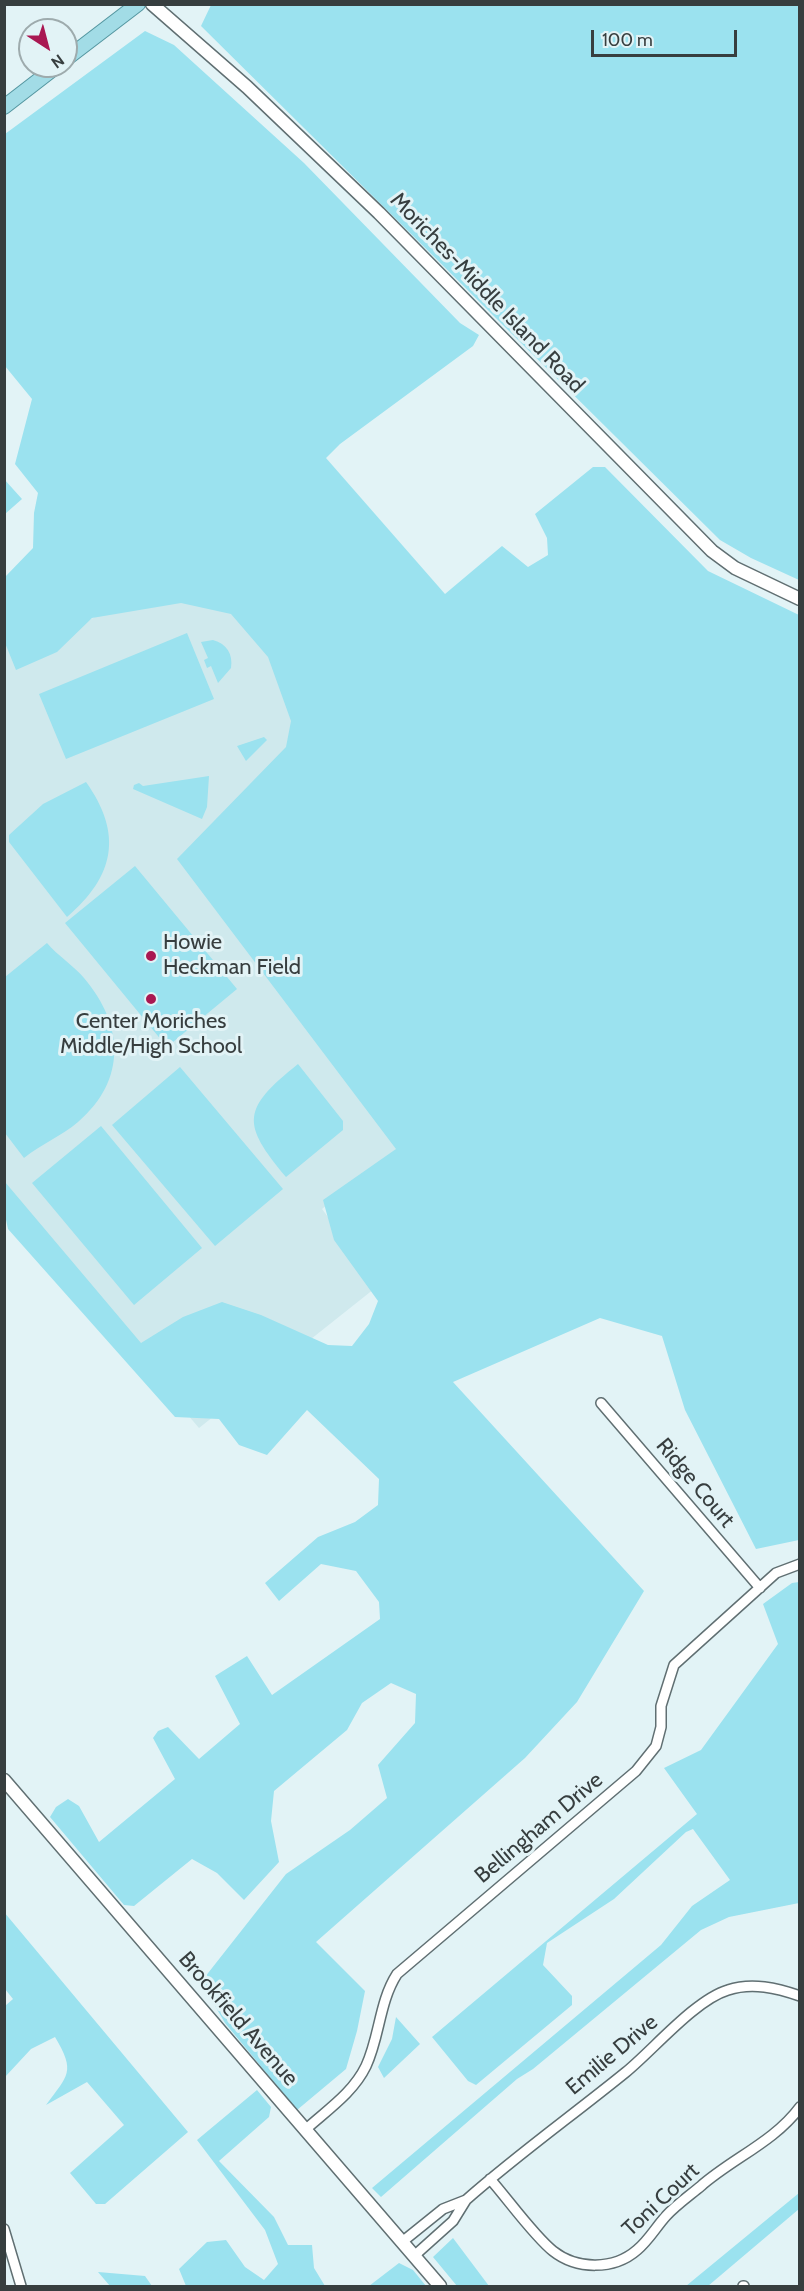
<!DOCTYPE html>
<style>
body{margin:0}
#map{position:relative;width:804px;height:2291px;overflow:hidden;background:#e2f3f6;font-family:Cabin,sans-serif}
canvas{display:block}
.frame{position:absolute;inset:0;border:6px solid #373e3f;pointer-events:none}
.north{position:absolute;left:18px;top:18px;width:60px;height:60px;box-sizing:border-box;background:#e2f3f6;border:2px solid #9eabad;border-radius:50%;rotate:144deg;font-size:16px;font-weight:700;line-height:24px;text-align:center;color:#373e3f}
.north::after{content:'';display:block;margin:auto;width:21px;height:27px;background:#a91852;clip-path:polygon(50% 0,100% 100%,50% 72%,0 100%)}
.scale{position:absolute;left:591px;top:30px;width:146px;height:27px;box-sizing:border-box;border:3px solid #373e3f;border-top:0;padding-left:8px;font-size:18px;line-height:21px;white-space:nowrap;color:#373e3f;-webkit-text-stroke:4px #e2f3f6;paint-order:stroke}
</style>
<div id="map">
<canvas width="804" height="2291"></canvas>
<div class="frame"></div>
<div class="north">N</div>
<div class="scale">100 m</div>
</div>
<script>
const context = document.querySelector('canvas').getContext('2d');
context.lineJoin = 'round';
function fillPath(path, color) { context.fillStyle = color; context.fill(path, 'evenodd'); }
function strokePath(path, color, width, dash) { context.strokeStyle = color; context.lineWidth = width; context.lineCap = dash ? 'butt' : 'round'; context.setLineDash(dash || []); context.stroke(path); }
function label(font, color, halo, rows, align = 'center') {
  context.font = font + ' Cabin,sans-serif'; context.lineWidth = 6; context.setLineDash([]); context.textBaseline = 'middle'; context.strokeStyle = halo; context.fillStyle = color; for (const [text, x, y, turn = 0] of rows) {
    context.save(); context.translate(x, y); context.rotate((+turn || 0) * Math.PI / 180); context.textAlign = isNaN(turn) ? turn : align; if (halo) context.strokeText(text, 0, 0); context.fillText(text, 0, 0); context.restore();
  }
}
fillPath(new Path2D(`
 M 198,564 L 331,726 L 407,1141 L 322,1209 L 379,1285 L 199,1428 L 5,1201 L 4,640 L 19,656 Z`), '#cfe9ed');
fillPath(new Path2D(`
 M 211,5 L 799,5 L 799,580 L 751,558 L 720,540 L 201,26 Z
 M 145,31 L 174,45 L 304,163 L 460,323 L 479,335 L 473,346 L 340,444 L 326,458 L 445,594 L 502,546 L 528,567 L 548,555 L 547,538 L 535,514 L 593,467 L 605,467 L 708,571 L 799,615 L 799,1540 L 756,1549 L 685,1410 L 662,1336 L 600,1318 L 453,1382 L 644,1591 L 577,1702 L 525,1758 L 316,1942 L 365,1991 L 357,2031 L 346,2069 L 297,2110 L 225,2023 L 201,1982 L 286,1874 L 350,1830 L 387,1798 L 378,1765 L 415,1723 L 416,1694 L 391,1683 L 362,1703 L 347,1730 L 274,1791 L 271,1821 L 279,1862 L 244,1900 L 217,1873 L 192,1859 L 134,1906 L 124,1905 L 50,1817 L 56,1807 L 68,1799 L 79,1806 L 99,1842 L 175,1779 L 153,1738 L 158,1731 L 168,1727 L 199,1759 L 240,1724 L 215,1676 L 247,1656 L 272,1695 L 380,1619 L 379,1602 L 356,1571 L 321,1564 L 279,1601 L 265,1583 L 318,1537 L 355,1522 L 378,1505 L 379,1479 L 307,1410 L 267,1455 L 239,1445 L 219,1419 L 175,1417 L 8,1229 L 5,1215 L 5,1182 L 141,1343 L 183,1317 L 222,1302 L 261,1315 L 328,1345 L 352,1346 L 369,1324 L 378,1301 L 334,1240 L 323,1200 L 396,1149 L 177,859 L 286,747 L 291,721 L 268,657 L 231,614 L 181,603 L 92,618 L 57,652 L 16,670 L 5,643 L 5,577 L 33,548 L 34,513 L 38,493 L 15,464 L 32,399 L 5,366 L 5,134 Z
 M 4,479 L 22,499 L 5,514 L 4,514 Z
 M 187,633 L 214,699 L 66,759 L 39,694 Z
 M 213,640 C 227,644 233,654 231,668 L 218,683 L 211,666 L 207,668 L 204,660 L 208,658 L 201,642 Z
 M 264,737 L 267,740 L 246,761 L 237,746 Z
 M 209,776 L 207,807 L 202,819 L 133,789 L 134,785 L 139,783 L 143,786 Z
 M 86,782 C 123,834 115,876 67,917 L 9,842 L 9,835 L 43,804 Z
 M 135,866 L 237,989 L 167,1047 L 65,923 Z
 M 47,943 C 58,956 73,965 84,978 C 124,1025 127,1080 78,1122 C 62,1136 41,1144 24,1158 L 5,1133 L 5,977 Z
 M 298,1064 L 343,1121 L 343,1130 L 286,1177 C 241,1123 242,1109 298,1064 Z
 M 180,1067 L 283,1189 L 215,1246 L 112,1125 Z
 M 101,1126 L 202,1248 L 134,1305 L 32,1183 Z
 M 799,1582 L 799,1903 L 729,1917 L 701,1930 L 533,2069 L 517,2079 L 381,2197 L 372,2188 L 661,1945 L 692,1906 L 730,1880 L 693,1829 L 686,1832 L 614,1899 L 547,1943 L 543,1965 L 572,1996 L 572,2005 L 476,2085 L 468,2081 L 432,2037 L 697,1814 L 664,1768 L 701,1750 L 778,1644 L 763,1604 L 792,1583 Z
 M 4,1912 L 188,2132 L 105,2204 L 96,2204 L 70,2173 L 124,2125 L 87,2082 L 46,2105 C 68,2075 76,2072 55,2037 L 31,2049 L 5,2077 L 5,2006 L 13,1999 L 5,1989 Z
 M 396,2017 L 420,2044 L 384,2078 L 378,2067 L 392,2039 Z
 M 257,2090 L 271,2107 L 269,2117 L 219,2161 L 274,2217 L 288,2245 L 312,2245 L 314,2268 L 325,2286 L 186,2286 L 179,2269 L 207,2242 L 226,2240 L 245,2267 L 264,2280 L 278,2264 L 265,2230 L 197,2140 Z
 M 799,2193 L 799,2209 L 708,2286 L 686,2286 Z
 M 453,2238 L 489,2286 L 457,2286 L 433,2257 Z
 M 399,2263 L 413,2270 L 426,2286 L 369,2286 Z
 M 98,2272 L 145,2276 L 152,2286 L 110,2286 Z`), '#9be2ef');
const street = new Path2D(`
 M 601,1403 L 760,1588
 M 305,2130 C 327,2110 353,2093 366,2066 C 380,2036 379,2002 397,1974 L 636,1771 L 656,1746 L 661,1727 L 661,1706 L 674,1665 L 776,1573 L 800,1564
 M 490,2179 C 507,2198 534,2236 553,2251 C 577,2270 614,2270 637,2250 C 649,2240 656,2227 666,2216 C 676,2205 689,2196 701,2186 C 733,2158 774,2142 800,2107
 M 4,2229 L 21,2286
 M 402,2242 L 443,2209 L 466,2200
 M 414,2256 L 453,2221 L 466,2200 C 517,2155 573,2115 626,2072 C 654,2049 695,2000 728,1990 C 752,1982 777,1988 800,1996
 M 743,2286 L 744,2286`);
const secondary = new Path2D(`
 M 152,4 L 247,87 L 379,213 L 712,551 L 735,568 L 800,599
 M 4,1780 L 440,2286`);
const primary = new Path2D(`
 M 66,59 L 138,4
 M 4,107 L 57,66`);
strokePath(street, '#606f72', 12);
strokePath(secondary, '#606f72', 15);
strokePath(primary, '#5496a0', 16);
strokePath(street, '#fff', 9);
strokePath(secondary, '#fff', 12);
strokePath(primary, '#a2dce6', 14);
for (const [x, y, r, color] of [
 [151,956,6,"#a91852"],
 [151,999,6,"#a91852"]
]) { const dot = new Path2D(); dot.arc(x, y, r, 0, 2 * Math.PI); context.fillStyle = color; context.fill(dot); strokePath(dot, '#e2f3f6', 2); }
label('22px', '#373e3f', '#e2f3f6', [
 ["Moriches-Middle Island Road",487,293,46],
 ["Ridge Court",695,1483,50],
 ["Bellingham Drive",539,1828,-40],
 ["Brookfield Avenue",238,2019,49],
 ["Emilie Drive",612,2055,-40],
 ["Toni Court",661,2200,-43]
]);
label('22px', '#373e3f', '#e2f3f6', [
 ["Howie",163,943],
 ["Heckman Field",163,968],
 ["Center Moriches",151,1022,"center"],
 ["Middle/High School",151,1047,"center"]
], 'left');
</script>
